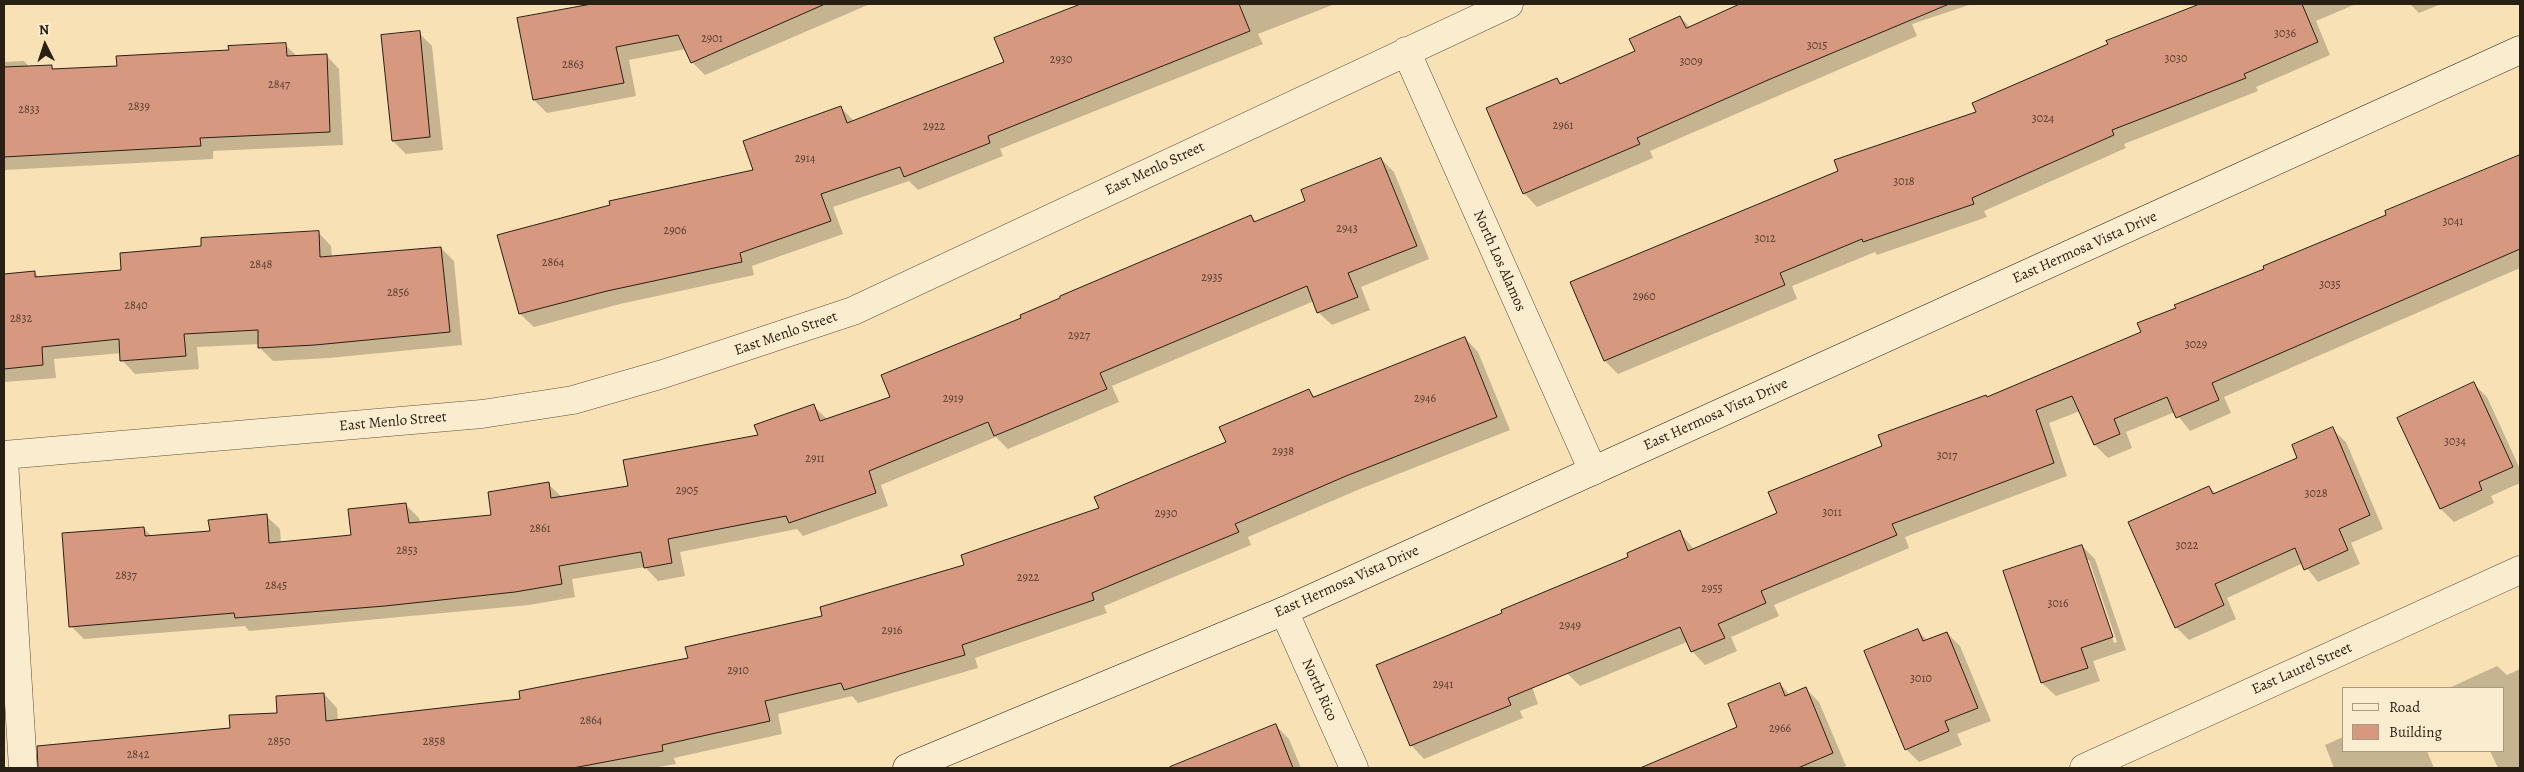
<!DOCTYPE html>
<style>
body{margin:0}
#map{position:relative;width:2524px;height:772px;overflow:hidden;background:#f8e1b4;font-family:Alegreya,serif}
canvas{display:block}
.frame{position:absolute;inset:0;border:5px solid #281f15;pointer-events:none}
.legend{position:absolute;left:2342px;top:687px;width:162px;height:65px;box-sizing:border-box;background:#faecce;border:1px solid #a69a84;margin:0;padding:6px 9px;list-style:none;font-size:15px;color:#281f15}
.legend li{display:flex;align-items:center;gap:10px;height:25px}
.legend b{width:25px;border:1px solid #a69a84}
.north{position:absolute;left:20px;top:20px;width:50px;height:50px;-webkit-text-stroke:4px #faecce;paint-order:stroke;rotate:356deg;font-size:14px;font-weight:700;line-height:20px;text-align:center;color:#281f15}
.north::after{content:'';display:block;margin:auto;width:18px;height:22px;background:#281f15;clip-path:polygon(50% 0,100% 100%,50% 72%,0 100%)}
</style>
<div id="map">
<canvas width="2524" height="772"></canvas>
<div class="frame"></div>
<ul class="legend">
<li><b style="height:6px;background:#faecce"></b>Road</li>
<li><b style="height:14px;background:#d79880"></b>Building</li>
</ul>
<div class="north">N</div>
</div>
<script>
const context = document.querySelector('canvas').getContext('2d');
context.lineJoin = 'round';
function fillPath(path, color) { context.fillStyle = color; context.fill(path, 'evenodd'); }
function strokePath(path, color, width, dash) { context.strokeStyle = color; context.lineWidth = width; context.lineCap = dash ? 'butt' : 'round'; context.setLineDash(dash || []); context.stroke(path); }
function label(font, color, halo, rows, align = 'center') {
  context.font = font + ' Alegreya,serif'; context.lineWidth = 4.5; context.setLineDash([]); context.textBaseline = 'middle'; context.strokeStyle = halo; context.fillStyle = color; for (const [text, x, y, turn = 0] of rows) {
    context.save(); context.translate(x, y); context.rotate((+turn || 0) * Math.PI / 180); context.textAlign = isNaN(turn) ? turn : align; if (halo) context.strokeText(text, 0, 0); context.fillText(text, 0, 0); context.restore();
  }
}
fillPath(new Path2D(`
 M 599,4 L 870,4 L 705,75 L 692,62 L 686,49 L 629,60 L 636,96 L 547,113 L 534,100 L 520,19 Z
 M 1085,4 L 1335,4 L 1258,34 L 1263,44 L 1000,149 L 1003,156 L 918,190 L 909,181 L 833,207 L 843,234 L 752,266 L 754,275 L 620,304 L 534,327 L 520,314 L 499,236 L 755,171 L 841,108 L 854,121 L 1005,63 L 995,38 Z
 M 1743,4 L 1972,4 L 1912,24 L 1917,36 L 1650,151 L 1653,158 L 1537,207 L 1524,193 L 1557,79 L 1562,84 L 1636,52 L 1680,17 L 1690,27 Z
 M 2204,4 L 2356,4 L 2316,21 L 2330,55 L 2256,87 L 2258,91 L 2124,144 L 2126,148 L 1984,211 L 1987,217 L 1877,255 L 1875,252 L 1792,286 L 1797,299 L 1618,374 L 1605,361 L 1571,283 L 1978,112 L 2109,45 L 2108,41 Z
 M 2410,4 L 2441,4 L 2419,13 Z
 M 419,33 L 432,46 L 443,150 L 406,154 L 393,141 Z
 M 285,45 L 298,57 L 326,55 L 339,69 L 343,145 L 213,151 L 213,159 L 4,170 L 4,62 L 24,61 L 30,68 L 51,67 L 55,70 L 118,67 Z
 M 2520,152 L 2520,268 L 2224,397 L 2231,413 L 2190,431 L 2175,412 L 2126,432 L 2132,448 L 2108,458 L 2095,445 L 2080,411 L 2049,423 L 2067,476 L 1905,537 L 1909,548 L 1774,605 L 1779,616 L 1731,637 L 1737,651 L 1705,665 L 1692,651 L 1687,642 L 1580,686 L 1567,673 L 1524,663 L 1538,704 L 1520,711 L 1523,718 L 1424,759 L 1411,745 L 1504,613 L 1630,558 L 1679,532 L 1694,549 L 1778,514 L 1883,446 L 1988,398 L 2142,333 L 2266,270 L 2388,215 L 2387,212 L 2520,156 Z
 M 1381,159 L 1394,172 L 1429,259 L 1361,287 L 1370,310 L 1332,325 L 1318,312 L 1314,301 L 1112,386 L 1119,402 L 1039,436 L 1008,449 L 996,437 L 881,485 L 888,506 L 803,536 L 797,529 L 680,552 L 685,576 L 658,581 L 645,567 L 572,579 L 575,597 L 529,605 L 249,631 L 245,626 L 84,639 L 71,626 L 144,528 L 152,537 L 211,532 L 266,516 L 280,529 L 281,543 L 353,536 L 406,505 L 419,518 L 420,523 L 493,516 L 548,484 L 562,497 L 629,487 L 759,436 L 813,406 L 827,419 L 892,397 L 1023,318 L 1251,216 L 1257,222 L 1307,202 Z
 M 318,232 L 331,246 L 332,257 L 441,248 L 454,261 L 462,345 L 329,358 L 273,361 L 260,348 L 259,344 L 197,347 L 199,369 L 135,374 L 122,360 L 121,353 L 54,359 L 56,378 L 4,382 L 4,275 L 34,272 L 40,278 L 123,271 L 202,247 Z
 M 1465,338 L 1478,352 L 1510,430 L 1360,489 L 1248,537 L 1251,545 L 1104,606 L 1107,613 L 975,658 L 978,668 L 858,703 L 852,696 L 778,714 L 782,734 L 674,758 L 676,764 L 652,768 L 80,768 L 77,743 L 231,729 L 278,714 L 324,694 L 337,708 L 338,721 L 522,700 L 689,659 L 824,617 L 966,566 L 1100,509 L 1227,442 L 1309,391 L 1315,397 Z
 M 2474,384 L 2487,397 L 2520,469 L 2520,483 L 2491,496 L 2494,503 L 2454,522 L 2441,509 Z
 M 2332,429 L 2346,442 L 2383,529 L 2351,543 L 2360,564 L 2318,582 L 2303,563 L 2227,598 L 2236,619 L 2189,640 L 2176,627 L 2209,487 L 2216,494 L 2299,459 Z
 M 2082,546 L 2095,559 L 2126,650 L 2093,661 L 2100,681 L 2056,696 L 2042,683 L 2005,572 ZM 2086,560 L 2089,560 L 2117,642 L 2114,643 Z
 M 1917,630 L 1928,641 L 1947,633 L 1960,646 L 1991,721 L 1957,734 L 1962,745 L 1919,762 L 1906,749 Z
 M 2497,666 L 2507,675 L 2520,669 L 2520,768 L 2498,768 L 2490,751 L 2503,751 L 2503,688 L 2449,688 Z
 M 1780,684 L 1790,695 L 1806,689 L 1819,702 L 1846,766 L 1841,768 L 1643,768 L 1738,727 Z
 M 1276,726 L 1289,739 L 1301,768 L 1169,768 Z
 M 2343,737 L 2343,751 L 2427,751 L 2434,768 L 2334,768 L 2325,745 Z`), '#0003');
const building = new Path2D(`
 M 592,4 L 825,4 L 691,63 L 678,35 L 616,47 L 624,83 L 533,100 L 517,18 Z
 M 1081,4 L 1239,4 L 1250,31 L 988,136 L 990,143 L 904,177 L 900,167 L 821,194 L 831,221 L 740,253 L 742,262 L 607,291 L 519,314 L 497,235 L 610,205 L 609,201 L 753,170 L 743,141 L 841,106 L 847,123 L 1004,62 L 994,38 Z
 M 1740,4 L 1949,4 L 1768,80 L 1637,138 L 1640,144 L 1523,194 L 1486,108 L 1557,78 L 1560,84 L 1635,51 L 1629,39 L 1680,16 L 1686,28 Z
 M 2200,4 L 2302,4 L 2318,42 L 2244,74 L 2246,78 L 2112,130 L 2114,135 L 1972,198 L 1974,204 L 1863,242 L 1862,239 L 1780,273 L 1785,285 L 1604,361 L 1570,282 L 1838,171 L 1834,160 L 1976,112 L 1972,103 L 2108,44 L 2106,41 Z
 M 420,31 L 430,137 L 392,141 L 381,35 Z
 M 286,43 L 287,56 L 327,54 L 330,132 L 200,138 L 201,146 L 4,157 L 4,67 L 52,65 L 52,69 L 117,66 L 116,56 L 229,50 L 228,46 Z
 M 2520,155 L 2520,249 L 2212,383 L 2219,400 L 2176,418 L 2167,397 L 2114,419 L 2120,434 L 2094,445 L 2072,396 L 2036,410 L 2054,463 L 1892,524 L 1897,535 L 1761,591 L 1766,603 L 1718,624 L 1725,638 L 1691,652 L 1680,627 L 1508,698 L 1511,705 L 1410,746 L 1376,665 L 1502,613 L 1501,610 L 1628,557 L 1627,553 L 1680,530 L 1688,551 L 1777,513 L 1768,492 L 1882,446 L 1878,435 L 1986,395 L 1987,397 L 2141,332 L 2137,323 L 2176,308 L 2174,305 L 2264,269 L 2263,266 L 2386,215 L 2385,211 Z
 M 1381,158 L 1417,246 L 1348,273 L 1358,297 L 1317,313 L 1307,286 L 1100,373 L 1107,389 L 1026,423 L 994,436 L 988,422 L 869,471 L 876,493 L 789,523 L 786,516 L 668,539 L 672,563 L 644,568 L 641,552 L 559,566 L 562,584 L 515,592 L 385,606 L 235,618 L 234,613 L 69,627 L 62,533 L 144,527 L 145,536 L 210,531 L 208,520 L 267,514 L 269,543 L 351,535 L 348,509 L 406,503 L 409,523 L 491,515 L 488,492 L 549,482 L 551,498 L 628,486 L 623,460 L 758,435 L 754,425 L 814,404 L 820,421 L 890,397 L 881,375 L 1021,318 L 1020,315 L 1060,298 L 1060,296 L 1251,215 L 1254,222 L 1305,201 L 1301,190 Z
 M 319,231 L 320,257 L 441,247 L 450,332 L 315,345 L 258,348 L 258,330 L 184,334 L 186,356 L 120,361 L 119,339 L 42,347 L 43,365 L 4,369 L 4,274 L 35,271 L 35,277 L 121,270 L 120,253 L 201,246 L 201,238 Z
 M 1465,337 L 1497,417 L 1346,476 L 1235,524 L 1239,532 L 1092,593 L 1094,600 L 962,645 L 965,655 L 844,690 L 841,683 L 765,701 L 770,721 L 662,745 L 663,751 L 573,768 L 38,768 L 37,746 L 230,728 L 229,715 L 277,713 L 276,696 L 324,693 L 326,721 L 520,699 L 519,691 L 688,658 L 685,647 L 822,616 L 820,607 L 964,565 L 961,555 L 1099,508 L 1094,497 L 1226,442 L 1219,427 L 1309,389 L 1313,397 Z
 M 2474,382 L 2513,467 L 2479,482 L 2482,490 L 2440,509 L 2397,418 Z
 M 2333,427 L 2370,515 L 2339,529 L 2348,550 L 2304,570 L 2295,548 L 2215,584 L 2224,605 L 2175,628 L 2128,522 L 2209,486 L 2213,494 L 2297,458 L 2292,445 Z
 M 2082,545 L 2113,637 L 2081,648 L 2088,668 L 2041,683 L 2003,571 Z
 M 1918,629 L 1923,641 L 1947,632 L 1978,708 L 1945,721 L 1949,731 L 1905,750 L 1864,651 Z
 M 1780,683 L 1785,696 L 1806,687 L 1833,753 L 1798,768 L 1640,768 L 1737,727 L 1728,704 Z
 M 1276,724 L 1293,768 L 1170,768 L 1170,767 Z`);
fillPath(building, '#d79880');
strokePath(building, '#281f15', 1);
const street = new Path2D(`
 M 1406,51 L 1593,471
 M 4,455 L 482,414 L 573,400 L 663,374 L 853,311 L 1509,4
 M 4,460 L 23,768
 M 1284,611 L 1354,768
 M 2084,768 L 2520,570`);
const secondary = new Path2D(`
 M 907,768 L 1284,611 L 2520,50`);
strokePath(street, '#5c503d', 29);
strokePath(secondary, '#281f15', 29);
strokePath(street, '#faecce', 28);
strokePath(secondary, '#faecce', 28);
label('12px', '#543d30', null, [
 ["3036",2285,34],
 ["2901",712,39],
 ["3015",1817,46],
 ["3030",2176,59],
 ["2930",1061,60],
 ["3009",1691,62],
 ["2863",573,65],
 ["2847",279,85],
 ["2839",139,107],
 ["2833",29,110],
 ["3024",2043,119],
 ["2961",1563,126],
 ["2922",934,127],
 ["2914",805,159],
 ["3018",1904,182],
 ["3041",2453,222],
 ["2943",1347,229],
 ["2906",675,231],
 ["3012",1765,239],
 ["2864",553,263],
 ["2848",261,265],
 ["2935",1212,278],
 ["3035",2330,285],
 ["2856",398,293],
 ["2960",1644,297],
 ["2840",136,306],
 ["2832",21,319],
 ["2927",1079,336],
 ["3029",2196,345],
 ["2919",953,399],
 ["2946",1425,399],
 ["3034",2455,442],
 ["2938",1283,452],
 ["3017",1947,456],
 ["2911",815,459],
 ["2905",687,491],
 ["3028",2316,494],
 ["3011",1832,513],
 ["2930",1166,514],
 ["2861",540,529],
 ["3022",2187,546],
 ["2853",407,551],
 ["2837",126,576],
 ["2922",1028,578],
 ["2845",276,586],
 ["2955",1712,589],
 ["3016",2058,604],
 ["2949",1570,626],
 ["2916",892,631],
 ["2910",738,671],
 ["3010",1921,679],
 ["2941",1443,685],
 ["2864",591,721],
 ["2966",1780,729],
 ["2850",279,742],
 ["2858",434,742],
 ["2842",138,755]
]);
label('15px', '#281f15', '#faecce', [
 ["East Menlo Street",1155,169,-25],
 ["East Hermosa Vista Drive",2085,248,-24],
 ["North Los Alamos",1499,261,66],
 ["East Menlo Street",786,334,-19],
 ["East Hermosa Vista Drive",1716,415,-24],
 ["East Menlo Street",393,422,-5],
 ["East Hermosa Vista Drive",1347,582,-24],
 ["East Laurel Street",2302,669,-24],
 ["North Rico",1319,690,66]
]);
</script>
